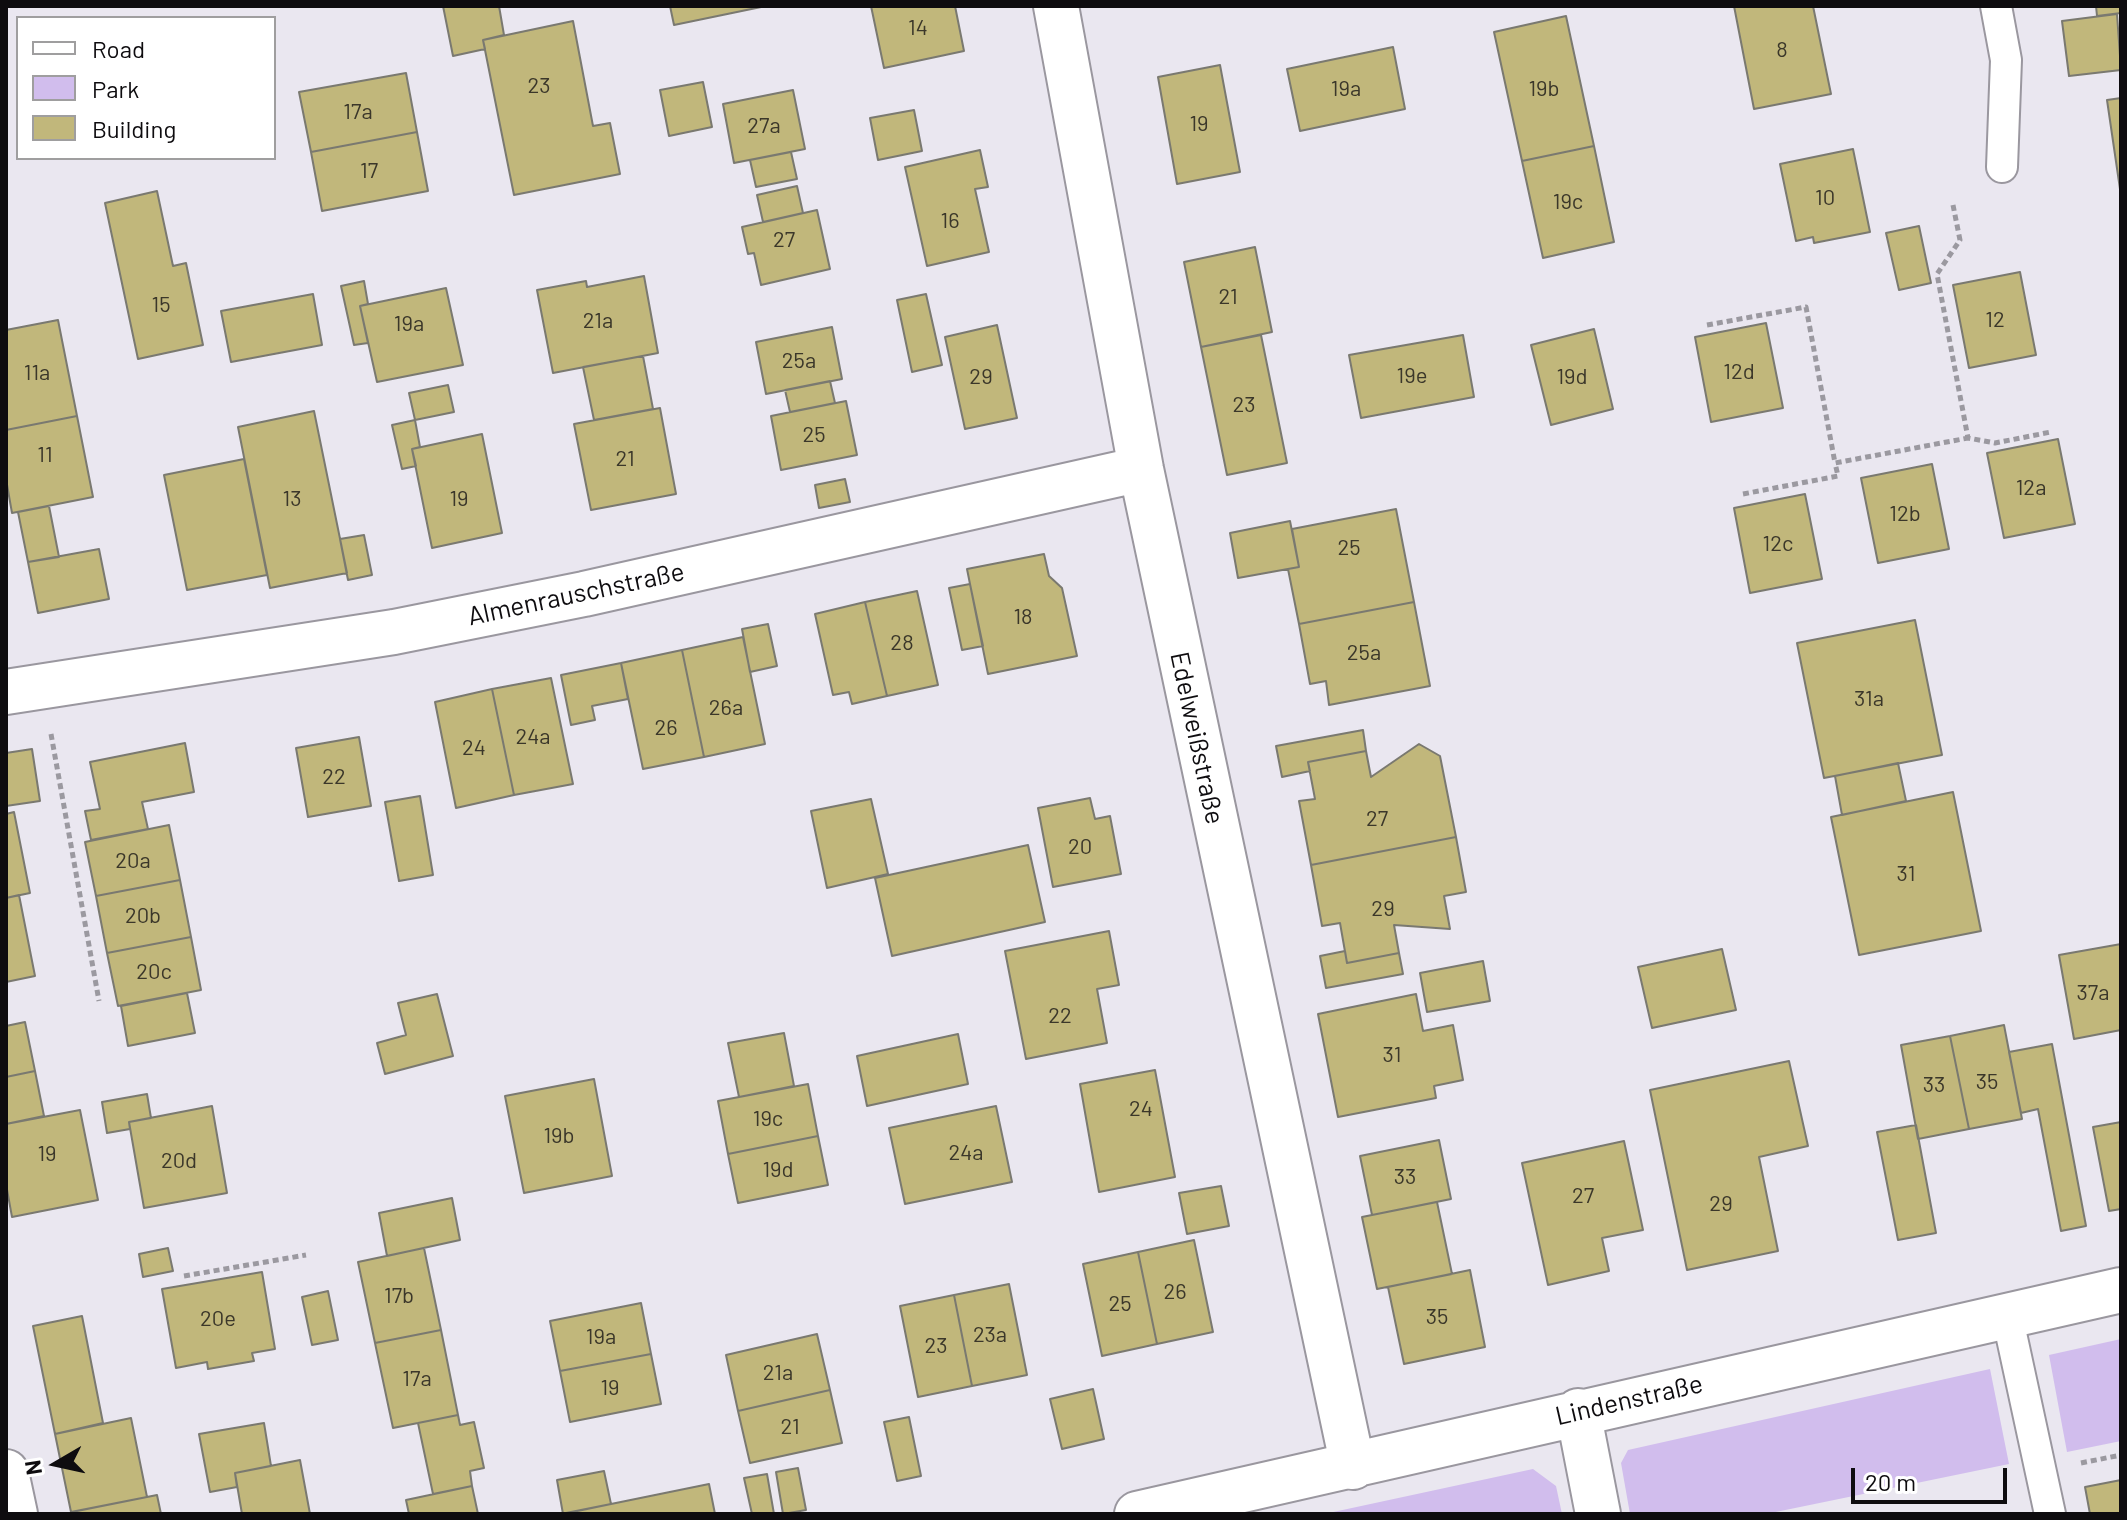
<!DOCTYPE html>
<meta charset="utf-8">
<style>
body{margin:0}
#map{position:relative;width:2127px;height:1520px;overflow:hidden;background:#eae7f0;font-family:Barlow,sans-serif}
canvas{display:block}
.frame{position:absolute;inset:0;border:8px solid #0e0c0f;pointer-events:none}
.legend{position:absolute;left:16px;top:16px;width:260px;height:144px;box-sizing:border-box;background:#fff;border:2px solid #9f9e9f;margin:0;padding:10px 14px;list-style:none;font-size:24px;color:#0e0c0f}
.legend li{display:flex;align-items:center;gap:16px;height:40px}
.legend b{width:40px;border:2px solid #9f9e9f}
.north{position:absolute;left:16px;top:1424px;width:80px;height:80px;-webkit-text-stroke:6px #fff;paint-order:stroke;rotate:261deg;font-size:22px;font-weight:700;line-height:32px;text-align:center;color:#0e0c0f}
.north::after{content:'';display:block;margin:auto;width:28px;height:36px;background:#0e0c0f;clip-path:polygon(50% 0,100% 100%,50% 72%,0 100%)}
.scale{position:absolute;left:1851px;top:1468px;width:156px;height:36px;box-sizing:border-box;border:4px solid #0e0c0f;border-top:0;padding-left:10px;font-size:24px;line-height:28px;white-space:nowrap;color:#0e0c0f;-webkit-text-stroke:6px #fff;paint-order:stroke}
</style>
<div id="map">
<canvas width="2127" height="1520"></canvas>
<div class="frame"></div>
<ul class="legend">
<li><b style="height:10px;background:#fff"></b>Road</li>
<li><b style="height:22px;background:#d1bded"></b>Park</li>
<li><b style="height:22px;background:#c1b77b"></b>Building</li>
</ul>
<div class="north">N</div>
<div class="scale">20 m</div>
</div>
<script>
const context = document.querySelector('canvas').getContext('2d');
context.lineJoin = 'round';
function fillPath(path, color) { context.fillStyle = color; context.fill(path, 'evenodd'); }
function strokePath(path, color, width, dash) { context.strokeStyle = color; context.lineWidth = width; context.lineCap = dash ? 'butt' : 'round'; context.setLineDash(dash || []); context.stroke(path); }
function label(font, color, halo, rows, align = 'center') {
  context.font = font + ' Barlow,sans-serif'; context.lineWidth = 8; context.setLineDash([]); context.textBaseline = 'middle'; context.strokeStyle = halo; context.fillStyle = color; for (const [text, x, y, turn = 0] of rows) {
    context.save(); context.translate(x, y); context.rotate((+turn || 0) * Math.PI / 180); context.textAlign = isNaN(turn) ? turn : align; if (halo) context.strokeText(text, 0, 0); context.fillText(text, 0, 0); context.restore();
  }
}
fillPath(new Path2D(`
 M 2121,1339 L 2121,1441 L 2067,1452 L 2049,1355 Z
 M 1990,1369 L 2009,1464 L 1766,1514 L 1630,1514 L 1621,1463 L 1628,1450 Z
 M 1533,1469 L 1556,1486 L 1562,1514 L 1324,1514 Z`), '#d1bded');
const building = new Path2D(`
 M 443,6 L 499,6 L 504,35 L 483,40 L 485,49 L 453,56 Z
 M 670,6 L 766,6 L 674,25 Z
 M 871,6 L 955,6 L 964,51 L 884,68 Z
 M 1734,6 L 1813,6 L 1831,94 L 1754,109 Z
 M 2096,6 L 2121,6 L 2121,13 L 2097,16 Z
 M 2117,14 L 2121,70 L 2069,76 L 2062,21 Z
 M 1566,16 L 1594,146 L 1522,161 L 1494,32 Z
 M 573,21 L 593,126 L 610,123 L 620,174 L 514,195 L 483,40 Z
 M 1393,47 L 1405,109 L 1300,131 L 1287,69 Z
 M 1220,65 L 1240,172 L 1177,184 L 1158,77 Z
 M 406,73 L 417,132 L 311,152 L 299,92 Z
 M 703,82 L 712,127 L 669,136 L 660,90 Z
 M 793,90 L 805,149 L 734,163 L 723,104 Z
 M 2121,98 L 2121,189 L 2120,189 L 2107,100 Z
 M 914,110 L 922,151 L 878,160 L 870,118 Z
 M 417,132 L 428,191 L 322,211 L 311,152 Z
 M 1594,146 L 1614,242 L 1543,258 L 1522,161 Z
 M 1853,149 L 1870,232 L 1814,243 L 1813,237 L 1796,241 L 1780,164 Z
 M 980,150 L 988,187 L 975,189 L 989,252 L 927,266 L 905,167 Z
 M 791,152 L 797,179 L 756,187 L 750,160 Z
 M 797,186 L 803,213 L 763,222 L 757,195 Z
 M 157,191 L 173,266 L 186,263 L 203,345 L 138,359 L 105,203 Z
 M 817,210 L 830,269 L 761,285 L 754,253 L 748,254 L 742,227 Z
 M 1919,226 L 1931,283 L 1899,290 L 1886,233 Z
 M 1255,247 L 1272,332 L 1201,347 L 1184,262 Z
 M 2020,272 L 2036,355 L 1969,368 L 1953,285 Z
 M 644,276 L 658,353 L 553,373 L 537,290 L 586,281 L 587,287 Z
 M 364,281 L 368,304 L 360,306 L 368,343 L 354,345 L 341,286 Z
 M 446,288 L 463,365 L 377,382 L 360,306 Z
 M 313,294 L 322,345 L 231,362 L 221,311 Z
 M 926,294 L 942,365 L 912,372 L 897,300 Z
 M 58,320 L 77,416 L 6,430 L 6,330 Z
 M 1766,323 L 1783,408 L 1711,422 L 1695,337 Z
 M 997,325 L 1017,418 L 965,429 L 945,337 Z
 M 832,327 L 842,379 L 766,394 L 756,342 Z
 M 1594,329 L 1613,409 L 1551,425 L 1531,345 Z
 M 1261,335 L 1287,463 L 1227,475 L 1201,347 Z
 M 1463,335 L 1474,397 L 1361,418 L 1349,355 Z
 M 643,356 L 653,409 L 594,420 L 583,367 Z
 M 830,381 L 835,403 L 790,412 L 785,390 Z
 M 448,385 L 454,412 L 415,420 L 409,393 Z
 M 846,401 L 857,455 L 781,470 L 771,416 Z
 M 660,408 L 676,494 L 591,510 L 574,424 Z
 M 314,411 L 347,573 L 270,588 L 238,427 Z
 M 77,416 L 93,497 L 12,513 L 6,479 L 6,430 Z
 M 415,420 L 420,447 L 412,449 L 416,466 L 402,469 L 392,425 Z
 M 482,434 L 502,533 L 432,548 L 412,449 Z
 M 2058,439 L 2075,524 L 2004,538 L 1987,453 Z
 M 244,459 L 267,575 L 187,590 L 164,475 Z
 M 1932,464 L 1949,549 L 1878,563 L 1861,478 Z
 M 845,479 L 850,502 L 819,508 L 815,485 Z
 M 1805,494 L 1822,579 L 1750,593 L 1734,508 Z
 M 49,506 L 59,557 L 28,562 L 18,512 Z
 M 1396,509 L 1414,602 L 1299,624 L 1288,569 L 1299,567 L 1292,529 Z
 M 1290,521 L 1299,567 L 1238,578 L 1230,533 Z
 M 364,535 L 372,575 L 348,580 L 340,539 Z
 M 99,549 L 109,599 L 38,613 L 28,562 Z
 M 1044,554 L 1049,576 L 1062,588 L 1077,656 L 988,674 L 967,569 Z
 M 970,584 L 983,646 L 962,650 L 949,588 Z
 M 917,591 L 938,685 L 887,696 L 865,602 Z
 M 865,602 L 887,696 L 852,704 L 849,692 L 833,695 L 815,614 Z
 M 1414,602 L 1430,686 L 1329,705 L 1326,681 L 1310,684 L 1299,624 Z
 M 1915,620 L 1942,755 L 1824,778 L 1797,643 Z
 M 768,624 L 777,666 L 750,672 L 742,629 Z
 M 743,637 L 765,744 L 704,757 L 682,650 Z
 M 682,650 L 704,757 L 643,769 L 621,663 Z
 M 621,663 L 628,699 L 592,706 L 595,720 L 571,725 L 561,675 Z
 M 551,678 L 573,784 L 514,795 L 492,689 Z
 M 492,689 L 514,795 L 456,808 L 435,702 Z
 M 1363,730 L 1366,751 L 1308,762 L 1310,771 L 1282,777 L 1276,746 Z
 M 359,737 L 371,806 L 308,817 L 296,748 Z
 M 185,743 L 194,792 L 142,802 L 148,829 L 91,840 L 85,811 L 100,809 L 90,762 Z
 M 1419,744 L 1440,756 L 1456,837 L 1311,865 L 1299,801 L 1315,799 L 1308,762 L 1366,751 L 1371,777 Z
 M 32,749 L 40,801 L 6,806 L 6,753 Z
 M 1898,763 L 1906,801 L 1842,815 L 1835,776 Z
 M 1953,792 L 1981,931 L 1859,955 L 1831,817 Z
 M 420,796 L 433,875 L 399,881 L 385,802 Z
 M 1090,798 L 1095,819 L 1110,816 L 1121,874 L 1053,887 L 1038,808 Z
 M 871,799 L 888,874 L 827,888 L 811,811 Z
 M 14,812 L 30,893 L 6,898 L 6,814 Z
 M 169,825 L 180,880 L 96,896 L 85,842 Z
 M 1456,837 L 1466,892 L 1444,896 L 1450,929 L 1394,925 L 1399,953 L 1347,963 L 1340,923 L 1322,926 L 1311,865 Z
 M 1028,845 L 1045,922 L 892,956 L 875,878 Z
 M 180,880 L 191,937 L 107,953 L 96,896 Z
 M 19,895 L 35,976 L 6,982 L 6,898 Z
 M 1109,931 L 1119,985 L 1097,989 L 1107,1043 L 1026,1059 L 1005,951 Z
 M 191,937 L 201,990 L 118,1006 L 107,953 Z
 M 2121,944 L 2121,1030 L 2074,1039 L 2059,955 Z
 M 1722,949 L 1736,1010 L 1652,1028 L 1638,967 Z
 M 1345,951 L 1347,963 L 1399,953 L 1403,974 L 1326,988 L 1320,956 Z
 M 1483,961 L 1490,1001 L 1427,1012 L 1420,973 Z
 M 187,993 L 195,1033 L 128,1046 L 121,1006 Z
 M 437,994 L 453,1056 L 385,1074 L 377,1043 L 406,1035 L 398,1003 Z
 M 1416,994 L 1423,1031 L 1453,1025 L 1463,1080 L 1434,1086 L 1436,1098 L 1338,1117 L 1318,1014 Z
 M 25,1022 L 35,1071 L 6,1077 L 6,1026 Z
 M 2004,1025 L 2022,1119 L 1969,1129 L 1950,1036 Z
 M 784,1033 L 794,1086 L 739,1097 L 728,1043 Z
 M 958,1034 L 968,1084 L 867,1106 L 857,1056 Z
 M 1950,1036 L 1969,1129 L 1918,1139 L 1901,1045 Z
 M 2052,1044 L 2086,1226 L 2061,1231 L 2038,1109 L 2021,1113 L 2009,1052 Z
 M 1789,1061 L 1808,1146 L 1759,1157 L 1778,1251 L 1687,1270 L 1650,1090 Z
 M 1155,1070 L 1175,1177 L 1099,1192 L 1080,1084 Z
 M 35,1071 L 44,1116 L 6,1124 L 6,1077 Z
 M 594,1079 L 612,1176 L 524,1193 L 505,1096 Z
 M 808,1084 L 818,1136 L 728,1154 L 718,1101 Z
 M 147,1094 L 151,1118 L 129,1122 L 130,1129 L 107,1133 L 102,1102 Z
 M 212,1106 L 227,1193 L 144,1208 L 129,1122 Z
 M 996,1106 L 1012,1182 L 905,1204 L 889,1128 Z
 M 80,1110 L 98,1200 L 12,1217 L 6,1184 L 6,1124 Z
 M 2121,1122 L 2121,1209 L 2109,1211 L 2093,1127 Z
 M 1916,1125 L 1936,1233 L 1898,1240 L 1877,1132 Z
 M 818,1136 L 828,1185 L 738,1203 L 728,1154 Z
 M 1439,1140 L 1451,1199 L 1372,1215 L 1360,1156 Z
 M 1624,1141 L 1643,1230 L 1602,1238 L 1609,1271 L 1548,1285 L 1522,1163 Z
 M 1221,1186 L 1229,1226 L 1187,1234 L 1179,1193 Z
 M 452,1198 L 460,1240 L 387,1256 L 379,1213 Z
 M 1437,1202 L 1452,1274 L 1377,1289 L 1362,1217 Z
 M 1194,1240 L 1213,1332 L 1157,1344 L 1138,1252 Z
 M 168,1248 L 173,1271 L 143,1277 L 139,1254 Z
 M 424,1248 L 441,1330 L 375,1343 L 358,1262 Z
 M 1138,1252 L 1157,1344 L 1102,1356 L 1083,1264 Z
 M 1470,1270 L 1485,1347 L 1404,1364 L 1388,1287 Z
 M 262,1272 L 275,1349 L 252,1353 L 254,1361 L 208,1369 L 207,1362 L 176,1368 L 162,1289 Z
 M 1009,1284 L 1027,1375 L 972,1386 L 954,1295 Z
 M 328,1291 L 338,1340 L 312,1345 L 302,1297 Z
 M 954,1295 L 972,1386 L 918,1397 L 900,1306 Z
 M 641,1303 L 651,1354 L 560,1371 L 550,1321 Z
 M 82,1316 L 103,1423 L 55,1434 L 33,1326 Z
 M 441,1330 L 458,1415 L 393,1428 L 375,1343 Z
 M 817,1334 L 830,1390 L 738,1411 L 726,1355 Z
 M 651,1354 L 661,1404 L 570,1422 L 560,1371 Z
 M 1093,1389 L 1104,1439 L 1062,1449 L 1050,1399 Z
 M 830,1390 L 842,1443 L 750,1463 L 738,1411 Z
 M 458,1415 L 460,1425 L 474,1422 L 484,1468 L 470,1471 L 472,1486 L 433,1494 L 418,1423 Z
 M 909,1417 L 921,1476 L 897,1481 L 884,1422 Z
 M 131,1418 L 147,1497 L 71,1512 L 55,1434 Z
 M 264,1423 L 271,1466 L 235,1473 L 237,1487 L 210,1492 L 199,1434 Z
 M 300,1460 L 310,1514 L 242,1514 L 235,1473 Z
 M 798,1468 L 806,1510 L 783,1514 L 776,1472 Z
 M 604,1471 L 611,1504 L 563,1514 L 557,1480 Z
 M 767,1474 L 774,1514 L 752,1514 L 744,1478 Z
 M 2121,1480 L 2121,1514 L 2090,1514 L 2085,1487 Z
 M 709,1484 L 715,1514 L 561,1514 L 611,1504 Z
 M 472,1486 L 478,1514 L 409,1514 L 406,1500 Z
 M 157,1495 L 161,1514 L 78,1514 L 77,1511 Z`);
fillPath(building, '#c1b77b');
strokePath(building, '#7a7970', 2);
const lane = new Path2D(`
 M 1996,6 L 2006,60 L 2002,167
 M 2007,1315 L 2050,1514`);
const street = new Path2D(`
 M 1056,6 L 1141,469 L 1353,1467
 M 6,692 L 394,632 L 584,594 L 1141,469
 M 1578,1411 L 1598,1514
 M 6,1472 L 15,1514
 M 1137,1514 L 2121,1290`);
strokePath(lane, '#9a979f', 34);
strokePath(street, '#9a979f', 48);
strokePath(new Path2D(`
 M 1953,205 L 1960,240 L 1937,274 L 1968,438 L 1995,443 L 2051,432
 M 1707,325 L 1806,307 L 1835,463 L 1968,438
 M 1743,494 L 1838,476 L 1835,463
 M 51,734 L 99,1001
 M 184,1276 L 306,1255
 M 2081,1463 L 2121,1455`), '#9b99a0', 5, [6, 4]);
strokePath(lane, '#fff', 30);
strokePath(street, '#fff', 44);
label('22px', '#3b372a', null, [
 ["14",918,28],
 ["8",1782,50],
 ["23",539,86],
 ["19a",1346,89],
 ["19b",1544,89],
 ["17a",358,112],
 ["19",1199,124],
 ["27a",764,126],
 ["17",369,171],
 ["10",1825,198],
 ["19c",1568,202],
 ["16",950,221],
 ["27",784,240],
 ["21",1228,297],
 ["15",161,305],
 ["12",1995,320],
 ["21a",598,321],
 ["19a",409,324],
 ["25a",799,361],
 ["12d",1739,372],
 ["11a",37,373],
 ["19e",1412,376],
 ["29",981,377],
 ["19d",1572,377],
 ["23",1244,405],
 ["25",814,435],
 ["11",45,455],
 ["21",625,459],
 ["12a",2031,488],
 ["13",292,499],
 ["19",459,499],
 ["12b",1905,514],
 ["12c",1778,544],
 ["25",1349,548],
 ["18",1023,617],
 ["28",902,643],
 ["25a",1364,653],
 ["31a",1869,699],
 ["26a",726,708],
 ["26",666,728],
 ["24a",533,737],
 ["24",474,748],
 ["22",334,777],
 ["27",1377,819],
 ["20",1080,847],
 ["20a",133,861],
 ["31",1906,874],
 ["29",1383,909],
 ["20b",143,916],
 ["20c",154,972],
 ["37a",2093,993],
 ["22",1060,1016],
 ["31",1392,1055],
 ["35",1987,1082],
 ["33",1934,1085],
 ["24",1141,1109],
 ["19c",768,1119],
 ["19b",559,1136],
 ["24a",966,1153],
 ["19",47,1154],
 ["20d",179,1161],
 ["19d",778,1170],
 ["33",1405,1177],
 ["27",1583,1196],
 ["29",1721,1204],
 ["26",1175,1292],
 ["17b",399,1296],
 ["25",1120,1304],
 ["35",1437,1317],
 ["20e",218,1319],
 ["23a",990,1335],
 ["19a",601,1337],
 ["23",936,1346],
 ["21a",778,1373],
 ["17a",417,1379],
 ["19",610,1388],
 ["21",790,1427]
]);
label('26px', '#0e0c0f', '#fff', [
 ["Almenrauschstraße",576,594,-12],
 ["Edelweißstraße",1197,738,78],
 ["Lindenstraße",1629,1400,-13]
]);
</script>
